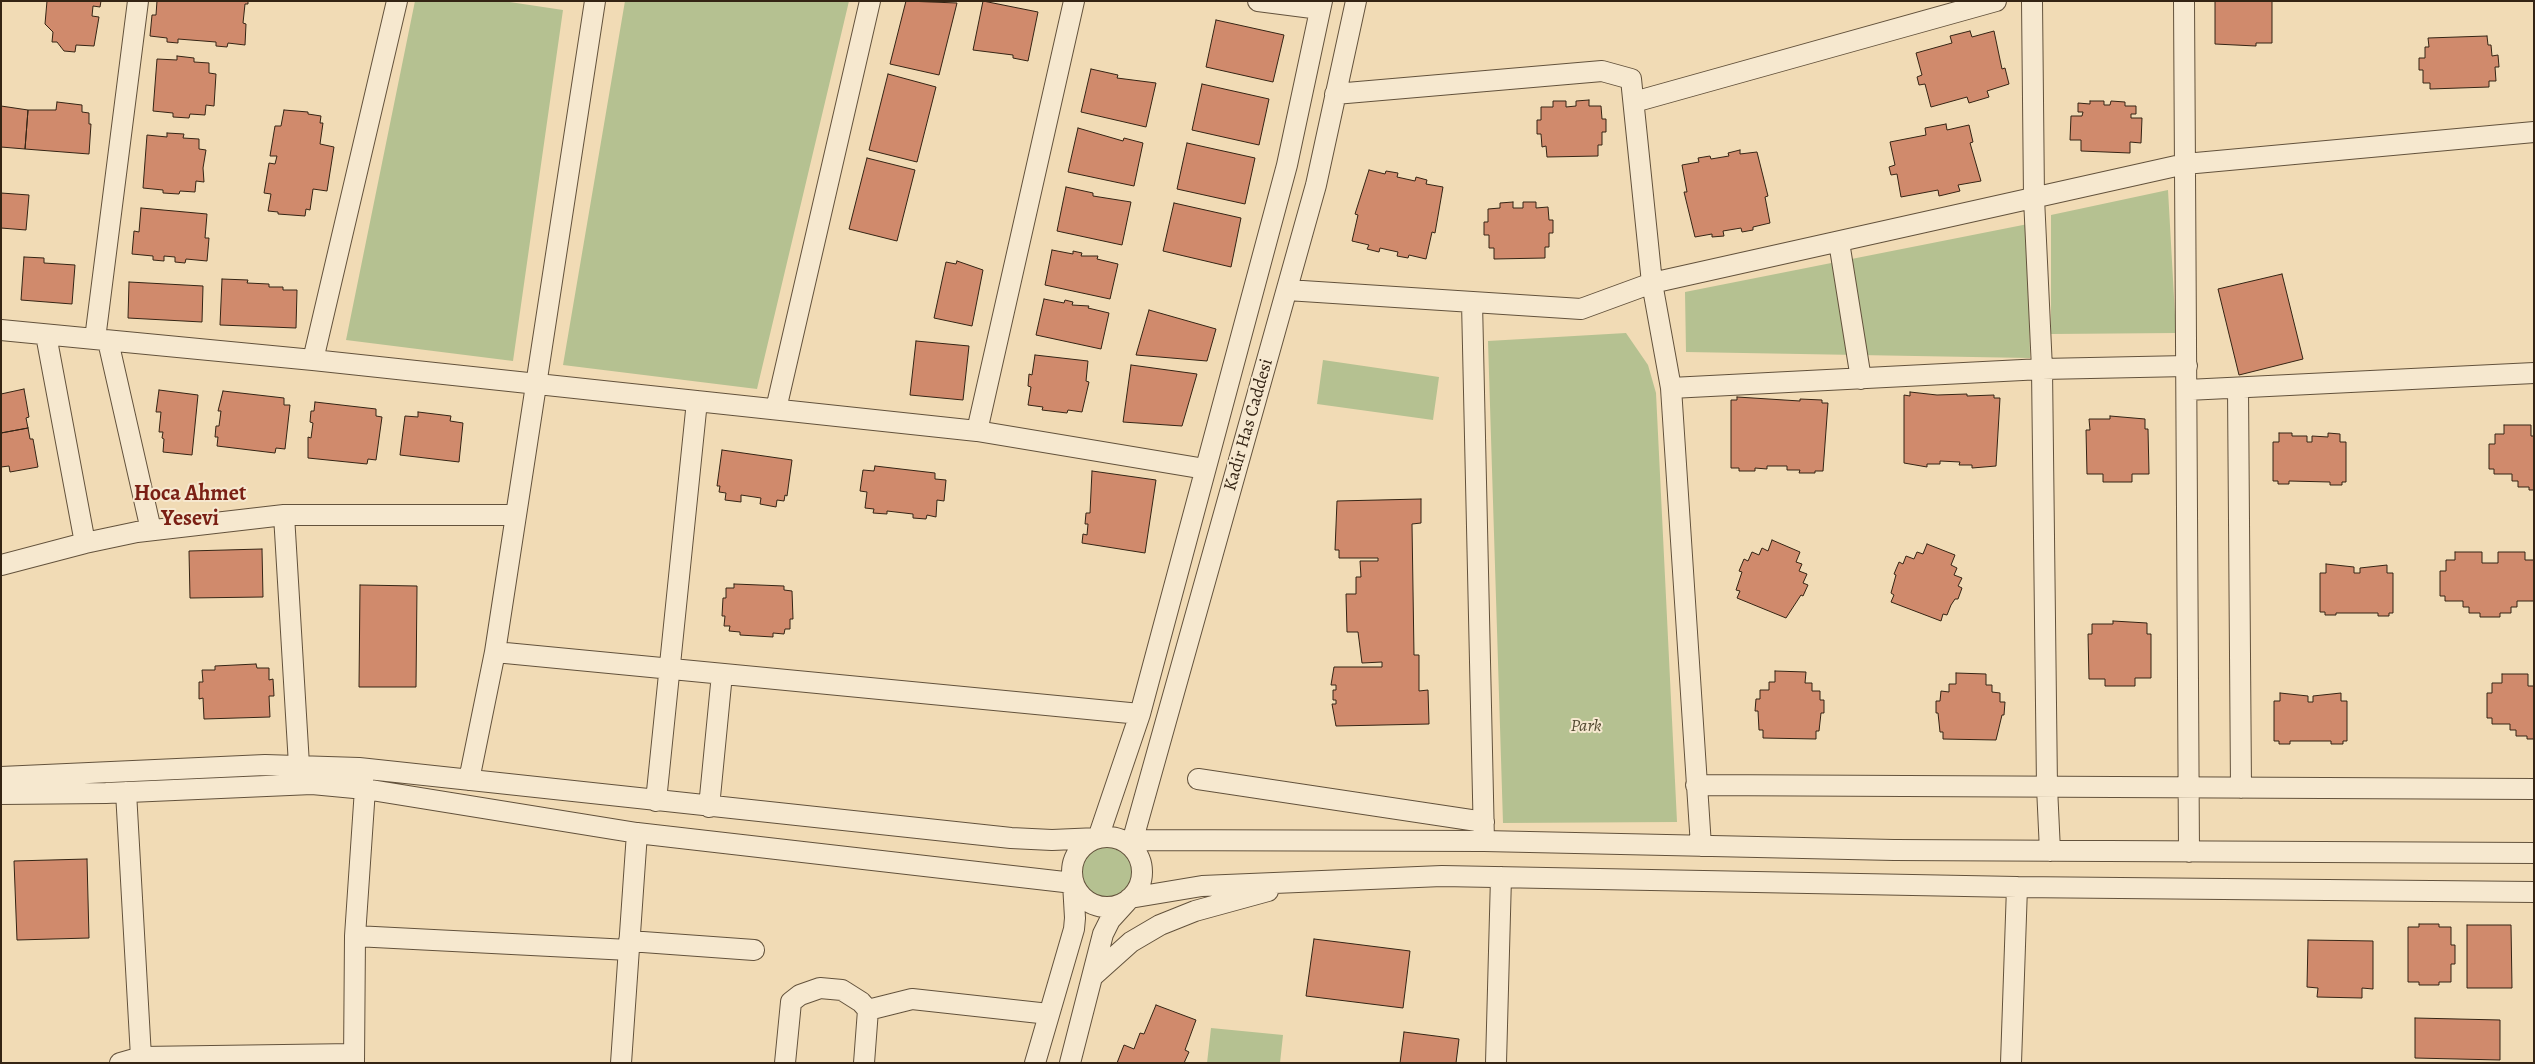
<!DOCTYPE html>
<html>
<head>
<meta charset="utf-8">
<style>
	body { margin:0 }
	#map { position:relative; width:2535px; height:1064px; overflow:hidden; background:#f1dbb5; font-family:Alegreya,serif }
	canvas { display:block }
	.frame { position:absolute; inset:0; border:2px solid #342414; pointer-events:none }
</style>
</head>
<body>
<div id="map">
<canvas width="2535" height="1064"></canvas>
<div class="frame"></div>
</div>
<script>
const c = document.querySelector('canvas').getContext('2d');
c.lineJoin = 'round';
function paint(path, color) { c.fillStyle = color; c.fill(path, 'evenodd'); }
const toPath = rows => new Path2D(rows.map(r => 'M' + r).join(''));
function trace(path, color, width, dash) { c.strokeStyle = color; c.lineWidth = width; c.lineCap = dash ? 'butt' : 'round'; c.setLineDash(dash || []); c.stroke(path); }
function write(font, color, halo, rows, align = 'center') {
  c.font = font + ' Alegreya,serif'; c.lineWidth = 4; c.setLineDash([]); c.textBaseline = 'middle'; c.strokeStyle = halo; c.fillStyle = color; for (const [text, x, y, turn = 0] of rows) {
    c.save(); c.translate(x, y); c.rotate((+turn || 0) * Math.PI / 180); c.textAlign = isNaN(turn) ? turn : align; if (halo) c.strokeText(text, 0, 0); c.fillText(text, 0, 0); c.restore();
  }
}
paint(toPath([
	[415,1,503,1,563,10,513,361,346,340],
	[625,1,849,1,757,389,563,365],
	[2168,190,2176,333,2051,334,2051,215],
	[2028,224,2030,358,1686,352,1685,292],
	[1626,333,1648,365,1656,393,1677,822,1503,823,1488,341],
	[1323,360,1439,377,1433,420,1317,404],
	'1081 871a26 26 0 1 1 52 0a26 26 0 1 1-52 0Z',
	[1211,1028,1283,1035,1280,1063,1207,1063]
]), '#b5c191');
const building = toPath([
	[47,1,101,1,100,7,93,6,92,16,99,17,94,46,76,45,75,52,64,51,57,42,52,42,53,32,45,24,47,1],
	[157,1,248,1,248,4,245,4,243,23,246,24,245,45,228,43,227,47,216,46,216,42,178,39,178,43,167,42,167,38,150,36,152,15,156,15,157,1],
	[906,1,957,3,939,75,890,64,906,1],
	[983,1,1038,12,1028,61,1013,58,1013,55,973,50,983,1],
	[2215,1,2272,1,2272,43,2256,43,2256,46,2215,44,2215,1],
	[1216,20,1284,35,1273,82,1206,67,1216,20],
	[1970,31,1972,37,1994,31,2002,69,2005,68,2009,84,1987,91,1989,97,1969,103,1967,97,1931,107,1925,84,1919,85,1917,77,1922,75,1916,53,1952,43,1950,36,1970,31],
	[2487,36,2488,45,2491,45,2492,56,2498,55,2499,67,2495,67,2496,81,2489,81,2489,87,2430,89,2430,83,2423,83,2423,70,2419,70,2419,58,2425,58,2425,47,2429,47,2428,38,2487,36],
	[177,56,194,58,194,62,209,63,209,73,216,74,214,106,206,105,205,115,190,114,189,118,173,117,173,113,153,111,157,59,177,60,177,56],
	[1091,69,1118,75,1117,78,1156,83,1146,127,1081,112,1091,69],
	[888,74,936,87,917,162,869,150,888,74],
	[1202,84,1269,99,1259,145,1192,130,1202,84],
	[1589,100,1589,106,1601,106,1602,119,1606,119,1606,132,1602,132,1602,145,1598,145,1598,156,1547,157,1546,146,1542,147,1541,134,1537,134,1537,120,1541,120,1541,107,1553,107,1553,101,1566,101,1566,107,1576,106,1576,101,1589,100],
	[2090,101,2104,101,2104,105,2110,105,2111,101,2125,102,2125,106,2136,106,2136,114,2131,114,2131,118,2142,118,2141,143,2130,142,2130,153,2081,151,2081,140,2070,140,2071,116,2082,116,2083,112,2078,112,2078,103,2090,104,2090,101],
	[57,102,82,105,82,112,89,113,89,124,91,124,89,154,25,149,28,110,56,110,57,102],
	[1,106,28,110,25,149,1,147,1,106],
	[284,110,308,112,308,114,321,116,320,123,323,123,320,144,334,147,327,191,313,189,310,210,306,209,305,216,278,214,278,212,268,211,271,194,264,193,269,163,275,164,277,156,270,156,275,126,281,126,284,110],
	[1946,124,1947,130,1969,125,1973,142,1970,143,1981,181,1958,185,1960,191,1939,196,1938,190,1901,197,1897,174,1891,175,1889,167,1895,165,1890,142,1926,135,1925,128,1946,124],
	[1078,128,1123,141,1124,138,1143,143,1134,186,1068,172,1078,128],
	[167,133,184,134,183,138,199,139,199,149,206,150,203,168,204,182,196,181,195,192,180,191,179,194,163,193,163,190,143,188,147,135,167,137,167,133],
	[1187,143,1255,158,1245,204,1177,189,1187,143],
	[1740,150,1740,154,1757,152,1768,196,1765,197,1770,223,1753,227,1753,230,1742,232,1741,228,1723,231,1724,236,1712,237,1712,234,1695,237,1684,192,1687,192,1682,165,1699,162,1698,158,1710,156,1711,159,1729,156,1728,153,1740,150],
	[867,158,915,170,897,241,849,229,867,158],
	[1369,170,1385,174,1386,171,1398,173,1397,177,1415,181,1416,177,1427,180,1426,184,1443,187,1435,233,1432,232,1426,259,1409,255,1408,258,1397,256,1398,252,1380,248,1379,252,1367,249,1369,245,1352,241,1358,215,1355,214,1369,170],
	[1066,187,1093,193,1093,196,1131,202,1122,245,1057,231,1066,187],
	[1,193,29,195,26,230,1,228,1,193],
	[1513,202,1513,208,1523,208,1523,202,1536,202,1536,208,1548,207,1549,220,1553,220,1553,233,1549,233,1549,247,1545,247,1545,258,1494,259,1494,248,1489,248,1489,235,1484,235,1484,222,1488,222,1488,209,1500,208,1500,203,1513,202],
	[1174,203,1241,218,1231,267,1163,251,1174,203],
	[141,208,207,214,205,238,209,238,207,261,186,259,185,263,175,262,175,257,164,256,164,261,153,260,153,256,132,254,134,231,139,232,141,208],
	[1052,250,1073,254,1073,251,1082,253,1081,256,1098,256,1097,259,1118,264,1110,299,1045,285,1052,250],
	[24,257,44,258,44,263,75,265,72,304,21,300,24,257],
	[957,261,983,270,972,326,934,318,946,262,956,264,957,261],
	[2282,274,2303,359,2239,375,2218,289,2282,274],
	[222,279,248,280,247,283,269,284,269,287,283,287,283,290,297,290,296,328,220,325,222,279],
	[129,282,203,286,202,322,128,318,129,282],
	[1044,299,1064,303,1065,300,1073,302,1072,305,1089,306,1088,308,1109,313,1101,349,1036,335,1044,299],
	[1149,310,1216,329,1207,361,1136,355,1149,310],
	[916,341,969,346,963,400,910,395,916,341],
	[1035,355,1088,361,1086,381,1089,382,1082,412,1068,410,1067,413,1042,410,1043,407,1028,405,1031,387,1028,386,1029,374,1032,375,1035,355],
	[1131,365,1197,374,1182,426,1123,422,1131,365],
	[24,389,29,417,26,418,28,428,1,433,1,394,24,389],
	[159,390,198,395,192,455,163,452,164,439,162,438,163,432,159,432,161,412,156,412,159,390],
	[223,391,284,398,284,405,290,405,285,449,276,448,275,453,217,446,218,437,215,437,216,426,219,426,221,411,218,411,223,391],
	[1910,392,1937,395,1967,394,1967,396,1994,395,1994,398,2000,398,1996,466,1972,468,1972,465,1959,465,1960,462,1940,461,1940,464,1927,464,1927,467,1904,463,1904,395,1910,396,1910,392],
	[1737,397,1800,401,1800,399,1822,400,1822,403,1828,403,1823,471,1815,471,1815,473,1799,473,1800,470,1787,470,1787,466,1767,466,1767,469,1755,468,1755,471,1739,471,1739,468,1731,468,1731,400,1737,400,1737,397],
	[315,402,376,409,376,416,382,417,376,460,368,459,367,464,308,458,308,437,311,438,313,423,310,422,311,411,314,411,315,402],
	[418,412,451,416,450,421,463,423,459,462,400,455,405,416,418,417,418,412],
	[2110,416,2145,419,2145,429,2148,429,2149,474,2132,474,2132,482,2103,482,2103,474,2087,474,2086,430,2090,430,2089,419,2110,419,2110,416],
	[2504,425,2531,425,2531,436,2534,436,2534,490,2529,490,2529,487,2518,487,2518,481,2512,481,2512,474,2494,474,2494,469,2489,469,2489,444,2495,444,2495,434,2504,434,2504,425],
	[28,428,30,439,33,439,38,467,10,472,9,466,1,467,1,433,28,428],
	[2279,433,2292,433,2292,436,2307,436,2307,442,2312,442,2312,436,2328,437,2328,433,2340,434,2340,442,2346,442,2346,482,2342,482,2342,485,2330,485,2330,482,2289,481,2289,484,2278,484,2278,481,2273,481,2273,442,2279,442,2279,433],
	[722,450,792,460,787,496,785,495,784,501,777,500,776,507,760,504,761,498,741,495,741,502,725,500,726,493,719,492,720,486,717,486,722,450],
	[875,466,935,473,935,479,946,480,944,501,937,500,936,517,927,515,926,519,913,518,913,514,887,511,887,514,873,513,874,509,865,508,867,492,860,491,863,470,874,471,875,466],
	[1092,471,1156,480,1145,553,1082,543,1083,534,1087,535,1088,524,1085,524,1086,513,1090,513,1092,471],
	[1421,499,1421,523,1412,524,1414,655,1419,655,1419,691,1428,690,1429,724,1336,726,1332,704,1336,704,1336,700,1333,700,1333,690,1336,690,1336,685,1331,685,1334,667,1382,667,1382,662,1362,663,1358,632,1347,632,1346,594,1356,594,1356,577,1361,577,1360,561,1378,561,1378,558,1339,558,1339,550,1335,550,1337,501,1421,499],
	[1772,540,1800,552,1796,562,1802,564,1799,571,1807,574,1803,583,1808,585,1803,596,1801,595,1786,618,1737,598,1740,591,1736,590,1742,572,1739,571,1744,559,1748,561,1752,552,1759,555,1762,548,1768,551,1772,540],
	[1927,544,1955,555,1951,565,1957,568,1954,575,1962,578,1958,586,1962,588,1958,599,1955,599,1951,605,1947,615,1943,614,1941,621,1891,602,1894,595,1891,593,1896,575,1894,574,1899,562,1903,564,1906,556,1914,559,1917,552,1923,554,1927,544],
	[262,549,263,597,190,598,189,551,262,549],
	[2455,552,2482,552,2482,563,2498,563,2498,552,2525,552,2525,560,2534,560,2534,601,2517,601,2517,607,2511,607,2511,613,2500,613,2500,617,2480,617,2480,613,2469,613,2469,607,2463,607,2463,601,2445,601,2445,596,2440,596,2440,571,2446,571,2446,560,2455,560,2455,552],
	[2326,564,2354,567,2354,573,2360,573,2360,568,2387,565,2387,573,2393,573,2393,613,2389,613,2389,616,2378,616,2378,613,2336,613,2336,615,2325,615,2325,612,2320,612,2320,573,2326,573,2326,564],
	[734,584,784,586,784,590,792,591,793,619,790,619,790,629,785,629,784,634,773,633,773,637,740,635,740,632,729,631,730,626,724,626,725,616,722,616,723,598,726,598,726,588,734,588,734,584],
	[360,585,417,586,416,687,359,687,360,585],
	[2113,621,2147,623,2147,634,2151,634,2151,678,2135,678,2135,686,2105,686,2105,679,2089,679,2088,634,2092,634,2092,624,2113,624,2113,621],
	[256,664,257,668,269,668,269,680,273,679,274,696,269,696,270,717,204,719,203,698,199,699,199,682,203,682,202,670,215,670,215,666,256,664],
	[1775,671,1806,672,1805,683,1812,683,1812,691,1820,691,1820,700,1824,700,1824,713,1821,713,1819,731,1816,731,1816,739,1763,738,1763,730,1759,730,1758,711,1755,711,1756,699,1760,699,1760,690,1769,690,1769,682,1775,682,1775,671],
	[1956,673,1986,674,1986,685,1992,685,1992,692,2000,693,2000,702,2005,702,2004,715,2002,715,1996,740,1943,739,1943,732,1940,732,1938,713,1936,713,1936,701,1940,701,1941,691,1949,692,1949,684,1956,684,1956,673],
	[2502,674,2528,674,2528,686,2534,686,2534,739,2527,739,2527,736,2516,736,2516,730,2510,730,2510,724,2492,724,2492,718,2487,718,2487,693,2492,693,2492,683,2502,683,2502,674],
	[2280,693,2308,696,2308,702,2313,702,2313,696,2341,693,2341,701,2347,701,2347,741,2343,741,2343,744,2331,744,2331,741,2290,741,2290,744,2279,744,2279,741,2274,741,2274,701,2280,701,2280,693],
	[87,859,89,938,17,940,14,861,87,859],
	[2419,924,2439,924,2439,927,2451,927,2451,945,2455,945,2455,964,2451,964,2451,982,2439,982,2439,985,2419,985,2419,982,2408,982,2408,927,2419,927,2419,924],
	[2467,925,2511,925,2512,988,2467,988,2467,925],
	[1314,939,1410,951,1403,1008,1306,996,1314,939],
	[2308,940,2373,941,2373,989,2362,988,2362,998,2317,997,2318,988,2307,987,2308,940],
	[1156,1005,1196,1020,1185,1050,1189,1052,1184,1063,1117,1063,1124,1045,1134,1049,1140,1033,1144,1034,1156,1005],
	[2415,1018,2500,1020,2500,1060,2415,1058,2415,1018],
	[1404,1032,1459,1039,1456,1063,1400,1063,1404,1032]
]);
paint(building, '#d08a6c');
trace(building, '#342414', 1);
const minor = toPath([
	[1258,1,1320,9],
	[2032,1,2034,198,2042,369,2047,787,2050,851],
	[2184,1,2189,852],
	[1335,94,1602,71,1631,79,1652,283,1671,388,1701,846],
	[1634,102,1996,1],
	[1839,242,1861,379],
	[1287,290,1581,309,1652,283,2185,164,2534,132],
	[1472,302,1484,841],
	[1,330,313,360,977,431,1205,469],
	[46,335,85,543],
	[95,339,138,1],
	[108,341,151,530],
	[313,360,397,1],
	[1671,388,2042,369,2187,366],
	[2238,388,2241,788],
	[2187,390,2534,373],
	[776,409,870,1],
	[977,431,1074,1],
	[284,515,299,765],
	[1,565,85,543,137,532,284,515,515,515],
	[495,652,1140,714],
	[1,777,265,765,359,768,1011,838,1052,840,1098,838,1140,714,1287,165,1322,1],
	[1198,779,1484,822],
	[469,780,495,652,595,1],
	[1696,785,2534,789],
	[126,792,141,1057],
	[1,794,106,793,312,784,365,789,637,833,1073,883,1075,918,1074,929,1035,1063],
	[656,801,697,401],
	[709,807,722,674],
	'1072 872a35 35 0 1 1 70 0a35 35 0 1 1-70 0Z',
	[1121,840,1484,841,1894,850,2534,853],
	[1131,846,1316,185,1356,1],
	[355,936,629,950],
	[629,941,754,950],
	[1093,976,1131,942,1160,925,1195,911,1268,891],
	[868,1010,912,999,1049,1014],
	[120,1063,141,1057,354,1054],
	[354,1063,355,936,365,789,362,778],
	[621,1063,637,833],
	[785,1063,791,1002,800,995,820,988,842,990,861,1002,868,1010,864,1063],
	[1070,1063,1103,934,1110,920,1130,898,1202,886,1442,876,2017,887,2534,892],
	[1496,1063,1501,877],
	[2011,1063,2017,887]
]);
trace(minor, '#63523c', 22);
trace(minor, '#f6e8cf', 20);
write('18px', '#342414', '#f6e8cf', [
	["Kadir Has Caddesi",1249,425,-74]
]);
write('italic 18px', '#544b33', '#f6e8cf', [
	["Park",1586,727]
]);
write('bold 22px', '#7a1f14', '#f6e8cf', [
	["Hoca Ahmet",190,495],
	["Yesevi",190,520]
]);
</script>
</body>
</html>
